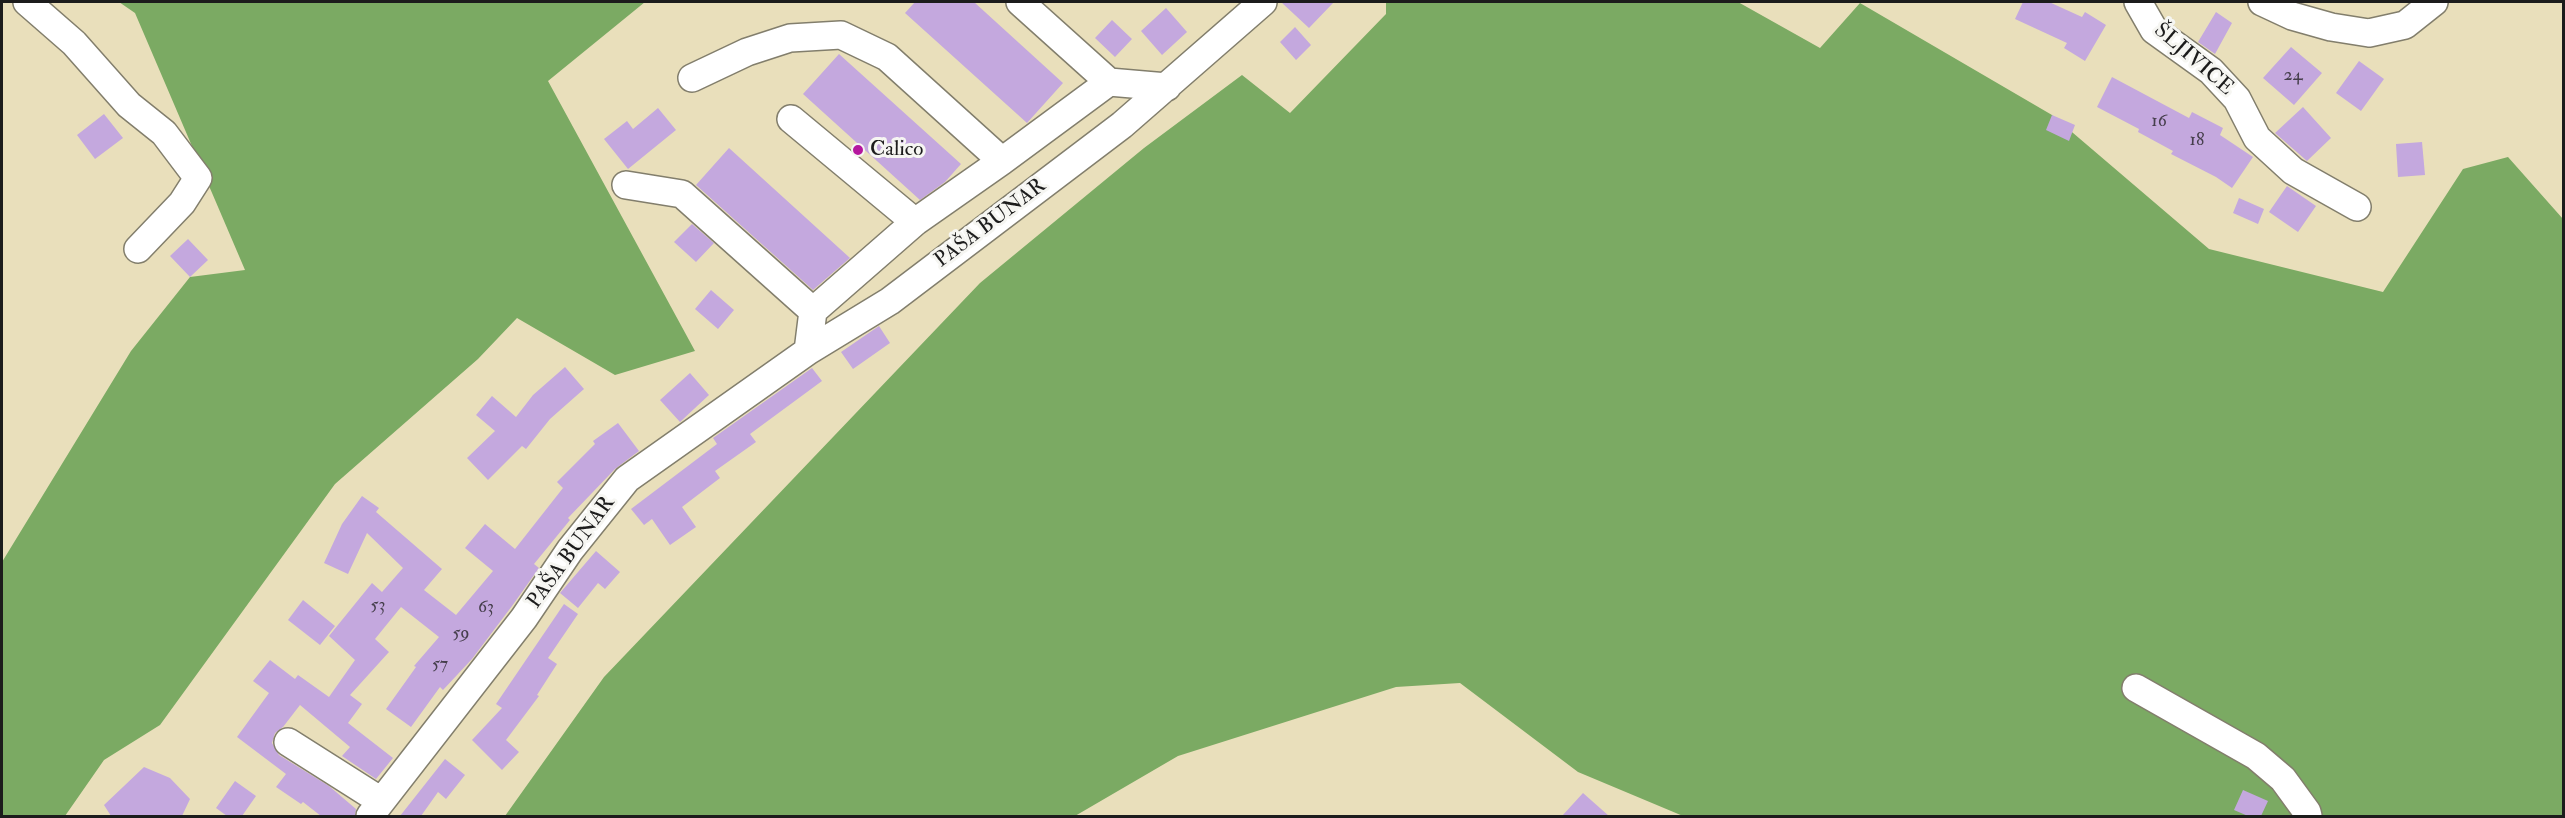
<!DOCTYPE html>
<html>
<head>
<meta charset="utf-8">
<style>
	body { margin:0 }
	#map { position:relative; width:2565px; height:818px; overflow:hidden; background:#e9dfbb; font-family:"IM FELL Double Pica",serif }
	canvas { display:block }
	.frame { position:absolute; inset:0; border:3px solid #1c1c1c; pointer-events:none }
</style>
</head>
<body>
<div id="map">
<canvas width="2565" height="818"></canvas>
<div class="frame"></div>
</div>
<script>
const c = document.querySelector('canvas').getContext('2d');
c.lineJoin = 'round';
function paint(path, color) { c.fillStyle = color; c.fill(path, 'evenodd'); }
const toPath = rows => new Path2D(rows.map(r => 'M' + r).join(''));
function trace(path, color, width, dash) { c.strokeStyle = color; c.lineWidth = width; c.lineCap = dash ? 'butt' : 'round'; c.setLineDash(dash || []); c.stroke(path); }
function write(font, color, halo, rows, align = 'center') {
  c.font = font + ' "IM FELL Double Pica",serif'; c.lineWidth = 6; c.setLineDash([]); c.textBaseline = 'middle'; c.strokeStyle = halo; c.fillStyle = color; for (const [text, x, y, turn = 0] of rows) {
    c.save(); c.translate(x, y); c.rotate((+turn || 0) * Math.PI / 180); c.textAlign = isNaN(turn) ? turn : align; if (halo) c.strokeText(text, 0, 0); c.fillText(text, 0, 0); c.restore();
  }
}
paint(toPath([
	[119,2,645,2,548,81,695,351,615,375,517,318,478,359,335,484,160,725,104,760,65,816,2,816,2,562,131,351,190,277,245,270,135,13],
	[1386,2,1738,2,1820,48,1860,3,2052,115,2209,249,2383,292,2463,169,2508,157,2563,219,2563,816,1683,816,1578,772,1460,683,1396,687,1178,756,1075,816,505,816,604,677,980,283,1144,148,1242,75,1290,113,1386,14]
]), '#7baa63');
paint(toPath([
	[915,2,974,2,1063,83,1027,123,905,13],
	[1281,2,1334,2,1309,28],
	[2023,2,2049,2,2082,17,2085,12,2106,25,2085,61,2064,48,2067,43,2015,19],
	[1166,8,1187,32,1162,55,1141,31],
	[2216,12,2232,23,2215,54,2198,42],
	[1112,20,1132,39,1115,57,1095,38],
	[1295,27,1311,45,1296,60,1280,42],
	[2291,47,2322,73,2294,105,2263,78],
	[839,54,961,164,945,182,920,200,803,94],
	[2359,61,2384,79,2361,111,2336,93],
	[2112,77,2189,118,2192,112,2223,128,2220,135,2253,157,2232,188,2216,177,2171,154,2173,151,2138,132,2139,129,2097,107],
	[2303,107,2331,138,2307,161,2275,133],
	[658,108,676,130,628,169,604,139,627,121,633,129],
	[104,114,123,138,95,159,77,135],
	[2052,115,2075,125,2069,141,2046,130],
	[2422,142,2425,175,2398,177,2396,144],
	[729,148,850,258,813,290,696,185],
	[2287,186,2316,206,2298,232,2269,212],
	[2239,198,2264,209,2258,224,2233,213],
	[692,224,714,243,696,262,674,242],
	[188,239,208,260,190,277,170,256],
	[711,290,734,310,718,329,695,309],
	[879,326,890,343,853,369,841,352],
	[565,367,584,389,550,419,526,449,522,446,488,480,467,458,495,431,476,415,492,396,516,417,533,395],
	[812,368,822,381,750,434,756,442,715,471,720,478,682,507,696,527,670,545,652,519,644,525,631,509,717,444,713,438],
	[690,373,709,395,680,422,660,400],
	[618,423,639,451,615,469,568,518,570,520,534,564,539,568,512,606,472,659,443,690,440,687,411,727,386,709,416,667,414,666,439,637,401,607,375,639,389,652,350,695,362,704,348,723,393,758,376,779,342,756,350,747,300,705,283,727,275,733,272,743,279,755,329,786,356,809,355,816,321,816,303,802,301,804,276,787,286,774,237,737,269,693,253,681,270,660,295,679,298,675,329,697,355,660,329,636,372,583,382,592,403,568,367,533,348,574,324,563,342,524,362,496,379,508,376,512,442,569,424,590,456,615,493,571,465,548,485,524,515,549,563,488,557,482,595,444,593,441],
	[596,551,620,572,605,589,598,583,578,608,560,593],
	[303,600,335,626,320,645,288,620],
	[564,604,578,614,548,658,557,664,537,695,539,696,506,740,519,752,502,770,472,740,502,708,496,704],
	[445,759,465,775,446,799,438,792,421,816,400,816],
	[144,767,170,778,190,799,182,816,111,816,104,805],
	[235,781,256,796,242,816,227,816,216,808],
	[2243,790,2268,801,2261,816,2248,816,2234,810],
	[1583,793,1609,816,1562,816]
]), '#c4a8de');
const minor = toPath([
	[27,2,74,43,129,105,164,133,198,178,182,203,138,249],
	[1020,2,1109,82],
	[2138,2,2154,30,2211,71,2237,99,2257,138,2293,171,2357,207],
	[2262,2,2292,16,2331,27,2369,33,2405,25,2434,2],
	[692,78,747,52,790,38,841,35,887,57,1002,161],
	[791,119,915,222],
	[626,185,682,194,813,311],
	[808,351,813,311,915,222,1002,161,1109,82,1167,87],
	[2136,688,2256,756,2283,779,2307,812,2308,816],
	[288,742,381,801],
	[370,816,524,618,570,550,627,479,808,351,890,301,1122,125,1263,2]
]);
trace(minor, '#827e6c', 30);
trace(minor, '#fff', 27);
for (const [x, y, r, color] of [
	[858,150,6,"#b5179e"]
]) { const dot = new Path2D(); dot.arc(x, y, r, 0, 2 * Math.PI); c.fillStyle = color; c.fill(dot); trace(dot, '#f6f6f2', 2); }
write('18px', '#463f4c', null, [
	["24",2293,76],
	["16",2159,122],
	["18",2197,141],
	["53",378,606],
	["63",486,608],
	["59",461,634],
	["57",440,665]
]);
write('21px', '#1c1c1c', '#f6f6f2', [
	["ŠLJIVICE",2193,60,41],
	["PAŠA BUNAR",991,224,-37],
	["PAŠA BUNAR",572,553,-54]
]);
write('21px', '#1c1c1c', '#f6f6f2', [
	["Calico",870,150]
], 'left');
</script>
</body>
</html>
